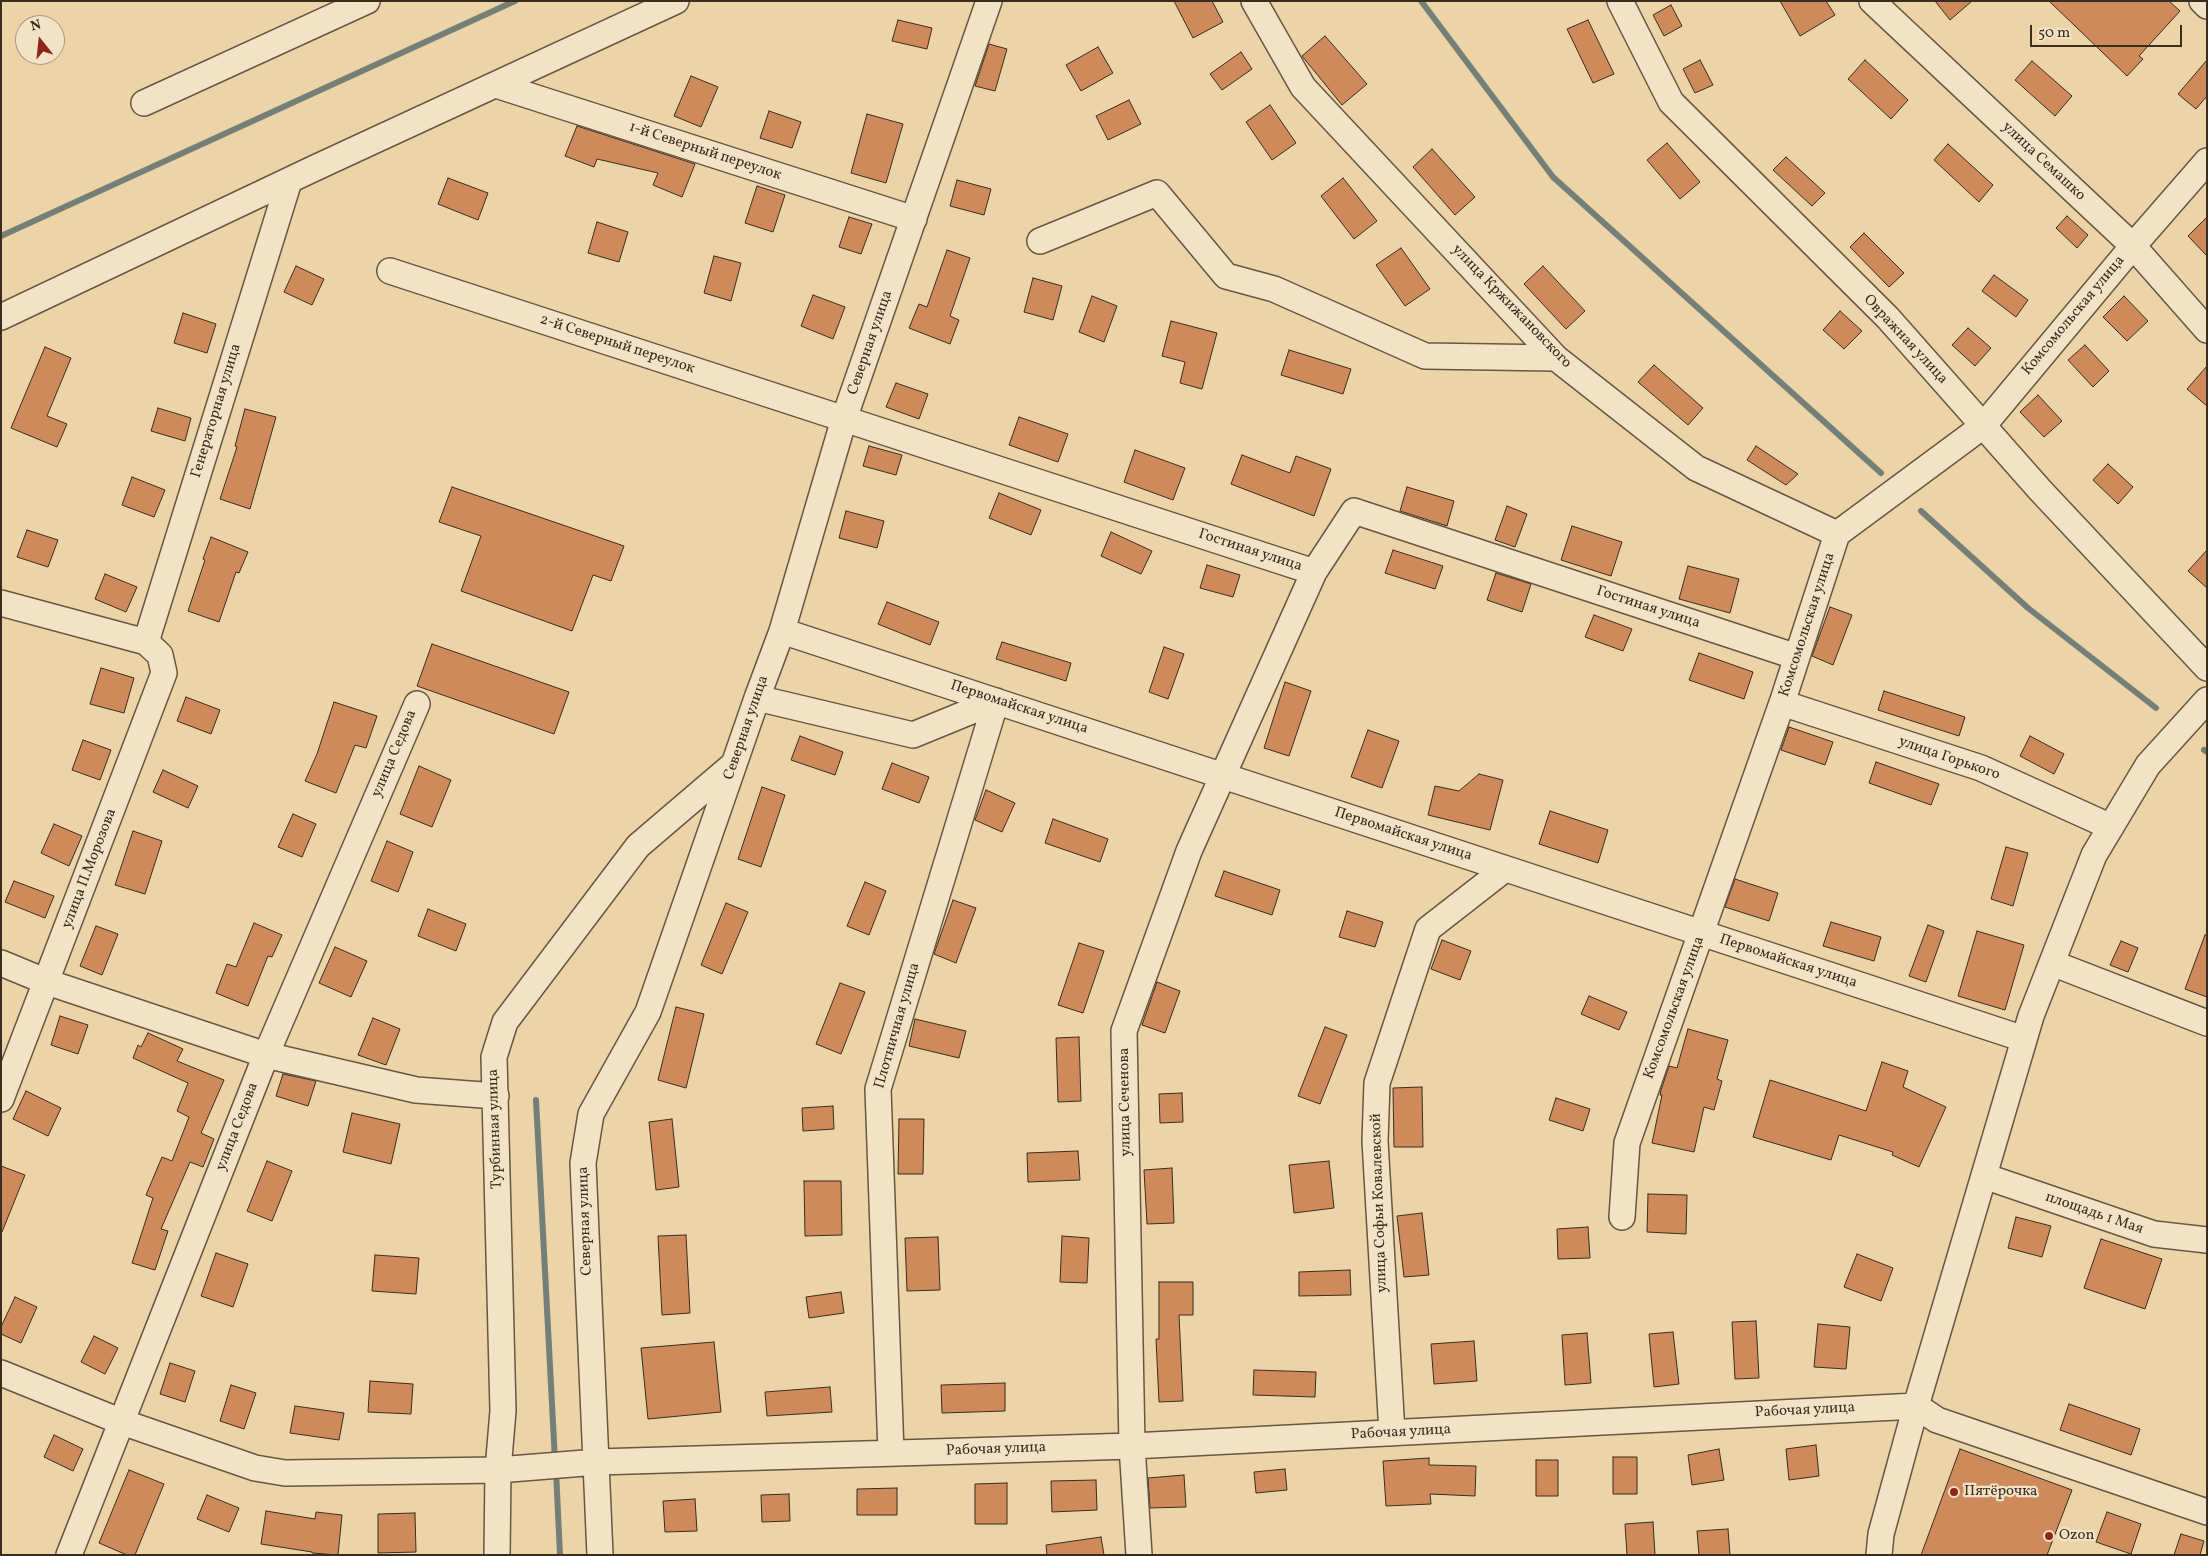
<!DOCTYPE html>
<html>
<head>
<meta charset="utf-8">
<style>
	body { margin:0 }
	#map { position:relative; width:2208px; height:1556px; overflow:hidden; background:#ecd4a8; font-family:Vollkorn,serif }
	canvas { display:block }
	.frame { position:absolute; inset:0; border:2px solid #392d1f; pointer-events:none }
	.north { position:absolute; left:15px; top:15px; width:50px; height:50px; box-sizing:border-box; background:#f3e3c6; border:1px solid #a99a83; border-radius:50%; rotate:344deg; font-size:14px; font-weight:700; line-height:20px; text-align:center; color:#392d1f }
	.north::after { content:''; display:block; margin:auto; width:18px; height:22px; background:#8f2418; clip-path:polygon(50% 0,100% 100%,50% 72%,0 100%) }
	.scale { position:absolute; left:2030px; top:25px; width:152px; height:22px; box-sizing:border-box; border:2px solid #392d1f; border-top:0; padding-left:6px; font-size:15px; line-height:18px; white-space:nowrap; color:#392d1f; -webkit-text-stroke:4px #f3e3c6; paint-order:stroke }
</style>
</head>
<body>
<div id="map">
<canvas width="2208" height="1556"></canvas>
<div class="frame"></div>
<div class="north">N</div>
<div class="scale">50 m</div>
</div>
<script>
const c = document.querySelector('canvas').getContext('2d');
c.lineJoin = 'round';
const toPath = rows => new Path2D(rows.map(r => 'M' + r).join(''));
function trace(path, color, width, dash) { c.strokeStyle = color; c.lineWidth = width; c.lineCap = dash ? 'butt' : 'round'; c.setLineDash(dash || []); c.stroke(path); }
function paint(path, color) { c.fillStyle = color; c.fill(path, 'evenodd'); }
function write(font, color, halo, rows, align = 'center') {
  c.font = font + ' Vollkorn,serif'; c.lineWidth = 4.5; c.setLineDash([]); c.textBaseline = 'middle'; c.strokeStyle = halo; c.fillStyle = color; for (const [text, x, y, turn = 0] of rows) {
    c.save(); c.translate(x, y); c.rotate((+turn || 0) * Math.PI / 180); c.textAlign = isNaN(turn) ? turn : align; if (halo) c.strokeText(text, 0, 0); c.fillText(text, 0, 0); c.restore();
  }
}
trace(toPath([
	[1421,1,1553,177,1881,473],
	[1,236,515,1],
	[1921,511,2028,608,2156,708],
	[2204,750,2207,752],
	[536,1100,555,1461],
	[556,1471,560,1555]
]), '#747f77', 6);
const building = toPath([
	[1174,1,1212,1,1223,22,1193,38,1174,1],
	[1780,1,1826,1,1835,15,1800,36,1780,1],
	[1935,1,1972,1,1950,20,1935,1],
	[2049,1,2169,1,2180,11,2139,56,2143,59,2127,76,2049,1],
	[1671,5,1682,26,1664,36,1653,15,1671,5],
	[898,20,932,28,927,49,892,41,898,20],
	[1588,20,1614,74,1593,83,1567,29,1588,20],
	[1325,36,1367,84,1342,105,1302,56,1325,36],
	[989,44,1007,49,995,91,975,86,989,44],
	[1098,47,1113,73,1081,91,1066,65,1098,47],
	[1241,52,1252,69,1222,90,1210,74,1241,52],
	[1700,60,1713,85,1695,93,1683,69,1700,60],
	[1865,60,1908,100,1891,119,1848,79,1865,60],
	[2207,60,2207,96,2196,109,2178,94,2207,60],
	[2032,61,2072,96,2055,116,2015,80,2032,61],
	[691,76,718,87,701,127,674,116,691,76],
	[1129,100,1141,124,1108,140,1096,116,1129,100],
	[1270,105,1296,143,1272,160,1246,122,1270,105],
	[769,111,801,122,792,148,760,138,769,111],
	[867,114,903,124,886,183,851,173,867,114],
	[577,126,695,164,682,197,653,185,658,173,597,159,594,167,565,156,577,126],
	[1667,143,1700,182,1680,199,1647,160,1667,143],
	[1948,144,1993,185,1979,202,1934,160,1948,144],
	[1432,149,1475,197,1455,215,1413,167,1432,149],
	[1786,157,1825,193,1812,206,1773,170,1786,157],
	[448,178,488,193,478,220,438,204,448,178],
	[1343,178,1377,221,1354,239,1321,196,1343,178],
	[957,180,991,189,984,215,950,206,957,180],
	[757,186,785,195,773,232,745,223,757,186],
	[2067,216,2088,235,2077,248,2056,228,2067,216],
	[849,217,872,224,861,254,839,247,849,217],
	[2207,217,2207,256,2188,236,2207,217],
	[597,222,628,232,619,262,588,253,597,222],
	[1864,233,1904,273,1889,287,1850,247,1864,233],
	[1401,248,1430,289,1405,306,1376,265,1401,248],
	[947,250,970,258,950,316,959,320,950,344,909,328,919,304,927,307,947,250],
	[714,256,741,263,731,301,704,293,714,256],
	[296,266,324,279,312,305,284,292,296,266],
	[1543,266,1585,311,1566,329,1524,284,1543,266],
	[1994,275,2028,300,2016,317,1982,291,1994,275],
	[1033,278,1062,286,1053,320,1024,312,1033,278],
	[813,295,845,307,833,339,801,326,813,295],
	[1092,296,1117,306,1104,342,1079,332,1092,296],
	[2124,296,2148,321,2127,341,2103,317,2124,296],
	[1840,311,1862,331,1844,349,1823,330,1840,311],
	[183,313,216,324,207,353,174,343,183,313],
	[1171,321,1217,333,1202,389,1180,383,1185,362,1162,356,1171,321],
	[1968,328,1991,348,1975,366,1952,345,1968,328],
	[2085,345,2109,371,2093,387,2068,360,2085,345],
	[45,347,71,358,47,416,67,424,57,447,11,428,45,347],
	[1289,350,1351,369,1343,394,1281,375,1289,350],
	[1654,365,1703,408,1688,425,1638,382,1654,365],
	[2207,366,2207,406,2187,389,2207,366],
	[896,383,928,394,919,419,886,407,896,383],
	[2038,395,2062,421,2044,437,2020,412,2038,395],
	[158,408,191,418,185,441,151,431,158,408],
	[245,409,276,417,250,509,220,499,237,447,235,446,245,409],
	[1019,417,1068,434,1058,462,1009,445,1019,417],
	[869,446,902,455,896,475,863,466,869,446],
	[1756,446,1798,474,1786,485,1747,460,1756,446],
	[1135,450,1185,468,1173,500,1124,482,1135,450],
	[1242,455,1290,473,1296,456,1331,469,1314,516,1231,484,1242,455],
	[2108,464,2133,487,2118,504,2093,480,2108,464],
	[132,477,165,490,154,517,122,505,132,477],
	[452,487,624,546,611,581,593,575,572,631,461,591,481,536,439,522,452,487],
	[1407,487,1454,501,1447,526,1400,511,1407,487],
	[999,493,1041,510,1031,535,989,518,999,493],
	[1507,506,1527,514,1515,547,1495,540,1507,506],
	[846,511,884,521,877,548,839,538,846,511],
	[1572,526,1622,542,1611,576,1561,560,1572,526],
	[27,530,58,540,48,567,17,557,27,530],
	[1111,532,1152,551,1141,574,1101,556,1111,532],
	[211,537,248,552,239,573,236,572,219,622,188,611,205,560,203,559,211,537],
	[1393,550,1443,566,1435,589,1385,573,1393,550],
	[2207,550,2207,588,2188,571,2207,550],
	[1207,565,1240,575,1233,597,1200,588,1207,565],
	[1688,566,1739,579,1730,613,1679,599,1688,566],
	[1496,573,1531,584,1522,612,1487,600,1496,573],
	[105,574,137,587,126,612,95,599,105,574],
	[887,602,939,622,930,645,878,624,887,602],
	[1830,607,1852,615,1833,665,1812,656,1830,607],
	[1594,615,1632,629,1623,651,1585,637,1594,615],
	[1002,642,1071,663,1066,681,996,659,1002,642],
	[432,644,569,692,554,734,417,686,432,644],
	[1164,647,1184,654,1168,699,1149,692,1164,647],
	[1699,653,1753,672,1744,699,1689,680,1699,653],
	[101,668,134,678,124,713,90,704,101,668],
	[1285,682,1311,691,1289,756,1264,748,1285,682],
	[1884,691,1965,717,1959,736,1878,710,1884,691],
	[186,697,220,710,211,734,177,721,186,697],
	[334,702,377,716,366,748,355,745,336,793,305,781,317,754,334,702],
	[1789,727,1833,742,1825,765,1781,750,1789,727],
	[1368,730,1399,741,1382,788,1351,777,1368,730],
	[800,736,843,752,835,775,791,760,800,736],
	[2030,736,2064,754,2054,774,2020,756,2030,736],
	[83,740,111,750,100,780,72,770,83,740],
	[1876,762,1939,784,1931,805,1869,783,1876,762],
	[892,763,929,777,919,803,882,789,892,763],
	[419,766,451,780,432,827,400,814,419,766],
	[163,770,198,786,188,808,153,792,163,770],
	[1479,774,1503,780,1490,830,1428,815,1435,786,1459,791,1479,774],
	[762,787,785,795,761,867,738,859,762,787],
	[986,790,1015,803,1002,832,975,820,986,790],
	[1550,811,1608,830,1598,863,1539,844,1550,811],
	[293,814,316,824,302,857,278,847,293,814],
	[1053,819,1108,839,1100,862,1045,843,1053,819],
	[54,824,82,836,69,866,41,853,54,824],
	[133,831,162,841,145,894,115,885,133,831],
	[387,841,413,852,398,892,371,881,387,841],
	[2006,847,2028,853,2013,906,1991,899,2006,847],
	[1224,871,1280,890,1272,915,1215,896,1224,871],
	[1735,879,1778,893,1769,921,1725,907,1735,879],
	[14,881,54,896,45,918,5,902,14,881],
	[865,882,886,891,869,935,847,926,865,882],
	[953,900,976,908,956,963,934,954,953,900],
	[726,903,748,912,722,974,701,965,726,903],
	[428,909,466,924,456,951,418,936,428,909],
	[1347,911,1383,922,1375,947,1339,937,1347,911],
	[1831,922,1881,937,1874,961,1823,946,1831,922],
	[254,923,282,935,272,957,268,956,248,1006,216,993,227,964,236,967,254,923],
	[1928,925,1944,931,1926,982,1909,976,1928,925],
	[96,926,118,934,102,975,80,966,96,926],
	[1977,931,2024,945,2005,1010,1958,996,1977,931],
	[2205,935,2207,936,2207,997,2185,989,2205,935],
	[1442,940,1471,951,1460,980,1431,969,1442,940],
	[2121,941,2138,948,2128,972,2110,965,2121,941],
	[1079,943,1104,951,1083,1013,1058,1005,1079,943],
	[335,947,367,961,351,997,319,983,335,947],
	[1157,982,1180,991,1165,1033,1142,1025,1157,982],
	[840,983,865,992,841,1054,816,1044,840,983],
	[1589,996,1627,1012,1619,1030,1581,1014,1589,996],
	[676,1007,704,1014,686,1088,658,1080,676,1007],
	[60,1016,88,1025,78,1054,51,1045,60,1016],
	[373,1018,400,1029,386,1065,358,1055,373,1018],
	[915,1019,966,1031,959,1058,909,1046,915,1019],
	[1325,1027,1347,1035,1320,1104,1298,1096,1325,1027],
	[1688,1029,1728,1040,1717,1079,1722,1081,1714,1110,1704,1107,1694,1152,1652,1143,1662,1095,1660,1095,1661,1090,1669,1066,1677,1068,1688,1029],
	[148,1033,183,1049,177,1061,224,1080,201,1133,214,1139,203,1167,190,1162,161,1229,168,1231,155,1270,132,1263,153,1198,146,1195,162,1157,172,1161,189,1117,177,1111,188,1083,133,1058,138,1045,141,1047,148,1033],
	[1079,1037,1081,1101,1058,1102,1056,1038,1079,1037],
	[1882,1062,1908,1071,1903,1087,1946,1107,1919,1167,1892,1155,1893,1152,1839,1135,1831,1160,1753,1137,1770,1080,1866,1111,1882,1062],
	[283,1074,316,1081,308,1106,276,1096,283,1074],
	[1422,1087,1423,1147,1394,1147,1393,1088,1422,1087],
	[26,1091,61,1108,48,1136,13,1119,26,1091],
	[1182,1093,1183,1122,1160,1123,1159,1094,1182,1093],
	[1556,1098,1590,1109,1583,1131,1549,1120,1556,1098],
	[833,1106,834,1129,803,1131,802,1108,833,1106],
	[352,1113,400,1124,391,1164,343,1152,352,1113],
	[672,1119,679,1187,656,1190,649,1122,672,1119],
	[899,1119,924,1119,923,1174,898,1174,899,1119],
	[1078,1151,1080,1180,1028,1182,1027,1153,1078,1151],
	[267,1161,292,1171,272,1221,247,1211,267,1161],
	[1329,1161,1334,1208,1294,1213,1289,1165,1329,1161],
	[1,1166,25,1175,2,1232,1,1232,1,1166],
	[1172,1168,1174,1223,1147,1224,1144,1170,1172,1168],
	[804,1181,841,1181,842,1235,805,1236,804,1181],
	[1648,1194,1687,1195,1686,1234,1647,1232,1648,1194],
	[1422,1213,1429,1275,1404,1277,1397,1216,1422,1213],
	[2016,1217,2051,1226,2042,1257,2008,1248,2016,1217],
	[1588,1227,1590,1258,1558,1259,1557,1229,1588,1227],
	[686,1235,690,1313,662,1315,658,1236,686,1235],
	[1062,1236,1089,1238,1087,1283,1060,1282,1062,1236],
	[938,1237,940,1290,907,1291,905,1238,938,1237],
	[2101,1239,2162,1259,2145,1309,2084,1288,2101,1239],
	[216,1253,248,1264,233,1307,201,1296,216,1253],
	[1857,1254,1893,1268,1881,1301,1844,1287,1857,1254],
	[375,1255,419,1258,416,1294,372,1291,375,1255],
	[1350,1270,1351,1295,1299,1296,1299,1272,1350,1270],
	[1159,1282,1193,1282,1193,1315,1179,1315,1183,1401,1159,1402,1156,1339,1159,1339,1159,1282],
	[841,1292,844,1313,809,1318,806,1297,841,1292],
	[15,1297,37,1307,21,1343,1,1334,1,1327,15,1297],
	[1756,1321,1759,1378,1735,1379,1732,1322,1756,1321],
	[1818,1324,1850,1327,1846,1369,1814,1367,1818,1324],
	[1673,1332,1679,1384,1654,1387,1649,1334,1673,1332],
	[1587,1333,1591,1383,1565,1385,1562,1335,1587,1333],
	[94,1336,118,1348,105,1374,81,1362,94,1336],
	[1474,1341,1477,1381,1434,1384,1431,1344,1474,1341],
	[714,1342,721,1412,648,1419,641,1348,714,1342],
	[170,1363,195,1371,185,1402,160,1394,170,1363],
	[1254,1370,1316,1372,1315,1397,1253,1395,1254,1370],
	[370,1381,413,1384,411,1414,368,1412,370,1381],
	[1005,1383,1005,1411,942,1413,941,1385,1005,1383],
	[231,1385,256,1393,244,1429,220,1421,231,1385],
	[830,1387,832,1412,767,1416,765,1392,830,1387],
	[2069,1404,2140,1429,2131,1455,2060,1430,2069,1404],
	[295,1406,344,1413,339,1440,290,1433,295,1406],
	[54,1435,83,1449,73,1471,44,1457,54,1435],
	[1816,1445,1819,1476,1789,1480,1786,1449,1816,1445],
	[1719,1449,1724,1480,1692,1485,1688,1455,1719,1449],
	[1960,1449,2072,1490,2047,1555,1921,1555,1960,1449],
	[1613,1457,1637,1457,1637,1494,1613,1494,1613,1457],
	[1429,1458,1429,1465,1476,1466,1475,1496,1430,1494,1431,1504,1386,1506,1383,1461,1429,1458],
	[1536,1460,1558,1460,1558,1496,1536,1496,1536,1460],
	[1285,1469,1287,1490,1256,1493,1254,1472,1285,1469],
	[129,1470,164,1484,135,1555,127,1555,99,1543,129,1470],
	[1184,1475,1186,1507,1150,1508,1148,1478,1184,1475],
	[1096,1480,1097,1510,1052,1512,1051,1481,1096,1480],
	[1007,1483,1007,1524,975,1524,975,1484,1007,1483],
	[897,1488,897,1515,857,1515,857,1489,897,1488],
	[789,1494,790,1521,762,1522,761,1495,789,1494],
	[207,1495,239,1508,229,1532,197,1519,207,1495],
	[695,1499,697,1531,665,1532,663,1501,695,1499],
	[266,1511,315,1519,316,1512,342,1515,338,1555,312,1553,312,1552,261,1544,266,1511],
	[2107,1512,2141,1524,2131,1554,2096,1542,2107,1512],
	[415,1513,416,1552,378,1553,378,1514,415,1513],
	[1653,1522,1655,1555,1627,1555,1625,1524,1653,1522],
	[1728,1529,1730,1555,1699,1555,1697,1531,1728,1529],
	[2181,1534,2204,1541,2200,1555,2174,1555,2181,1534],
	[1101,1537,1104,1555,1047,1555,1046,1545,1101,1537]
]);
paint(building, '#cf8a5b');
trace(building, '#392d1f', 1);
const minor = toPath([
	[1254,1,1303,87,1556,358,1696,468,1837,534],
	[1620,1,1671,102,1888,318,2040,490,2207,668],
	[1872,1,2133,246,2207,330],
	[2202,1,2207,6],
	[496,85,914,219],
	[144,103,367,1],
	[1040,241,1157,193,1226,276,1274,289,1425,356,1556,358],
	[390,271,1314,572,1354,511,1797,657],
	[1,317,315,168,676,1],
	[1,603,146,642,160,655,164,673,1,1099],
	[782,631,2024,1039],
	[146,642,289,181],
	[757,698,913,735,996,701],
	[1782,703,1981,768,2111,827],
	[1,963,47,982,266,1055,416,1090,496,1096],
	[2052,963,2207,1023],
	[1984,1176,2154,1234,2207,1240],
	[1622,1217,1627,1143,1782,703,1837,534,1983,426,2133,246,2207,161],
	[1,1373,122,1422,255,1468,285,1473,498,1470,597,1462,1132,1446,1916,1406,1937,1420,2207,1512],
	[1392,1433,1375,1141,1377,1083,1428,929,1505,869],
	[891,1453,878,1089,996,701],
	[69,1555,266,1055,417,704],
	[497,1555,498,1470,503,1411,494,1057,505,1022,638,846,734,764],
	[600,1555,583,1163,591,1114,648,1012,757,698,782,631,844,419,989,1],
	[1139,1555,1132,1446,1124,1031,1189,851,1314,572],
	[1879,1555,1881,1534,1916,1406,2031,1016,2094,855,2148,765,2207,700]
]);
trace(minor, '#665741', 28);
trace(minor, '#f3e3c6', 25);
for (const [x, y, r, color] of [
	[1954,1492,5,"#8f2418"],
	[2049,1536,5,"#8f2418"]
]) { const dot = new Path2D(); dot.arc(x, y, r, 0, 2 * Math.PI); c.fillStyle = color; c.fill(dot); trace(dot, '#f3e3c6', 2); }
write('15px', '#392d1f', '#f3e3c6', [
	["1-й Северный переулок",705,152,18],
	["улица Семашко",2043,162,43],
	["улица Кржижановского",1511,307,46],
	["Комсомольская улица",2074,316,-50],
	["Овражная улица",1905,340,47],
	["Северная улица",871,343,-71],
	["2-й Северный переулок",617,345,18],
	["Генераторная улица",217,411,-73],
	["Гостиная улица",1250,551,18],
	["Гостиная улица",1648,608,18],
	["Комсомольская улица",1808,625,-72],
	["Первомайская улица",1019,708,18],
	["Северная улица",747,728,-71],
	["улица Седова",395,754,-67],
	["улица Горького",1949,759,19],
	["Первомайская улица",1403,835,18],
	["улица П.Морозова",90,869,-69],
	["Первомайская улица",1788,962,18],
	["Комсомольская улица",1675,1008,-70],
	["Плотничная улица",898,1026,-74],
	["улица Сеченова",1126,1102,-91],
	["улица Седова",238,1127,-69],
	["Турбинная улица",496,1129,-92],
	["улица Софьи Ковалевской",1380,1203,-92],
	["площадь 1 Мая",2094,1214,19],
	["Северная улица",586,1221,-92],
	["Рабочая улица",1805,1411,-3],
	["Рабочая улица",1401,1433,-3],
	["Рабочая улица",996,1450,-2]
]);
write('15px', '#392d1f', '#f3e3c6', [
	["Пятёрочка",1964,1492],
	["Ozon",2059,1536]
], 'left');
</script>
</body>
</html>
